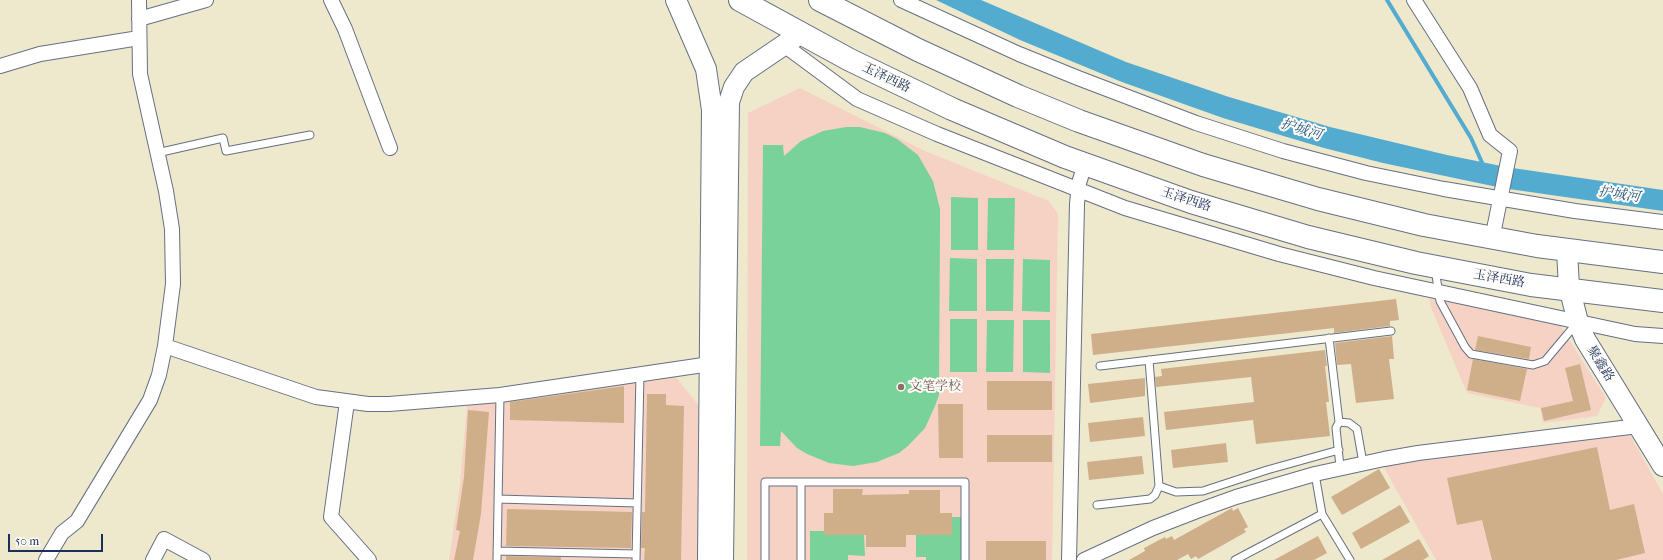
<!DOCTYPE html>
<html>
<head>
<meta charset="utf-8">
<style>
	body { margin:0 }
	#map { position:relative; width:1663px; height:560px; overflow:hidden; background:#eee8cc; font-family:"IM FELL French Canon",serif }
	canvas { display:block }
	.scale { position:absolute; left:8px; top:534px; width:95px; height:18px; box-sizing:border-box; border:2px solid #1b2f5e; border-top:0; padding-left:5px; font-size:12px; line-height:14px; white-space:nowrap; color:#1b2f5e; -webkit-text-stroke:3px #fdfcf7; paint-order:stroke }
</style>
</head>
<body>
<div id="map">
<canvas width="1663" height="560"></canvas>
<div class="scale">50 m</div>
</div>
<script>
const c = document.querySelector('canvas').getContext('2d');
c.lineJoin = 'round';
function paint(path, color) { c.fillStyle = color; c.fill(path, 'evenodd'); }
const toPath = rows => new Path2D(rows.map(r => 'M' + r).join(''));
function trace(path, color, width, dash) { c.strokeStyle = color; c.lineWidth = width; c.lineCap = dash ? 'butt' : 'round'; c.setLineDash(dash || []); c.stroke(path); }
function write(font, color, halo, rows, align = 'center') {
  c.font = font + ' "IM FELL French Canon","Noto Serif SC",serif'; c.lineWidth = 4; c.setLineDash([]); c.textBaseline = 'middle'; c.strokeStyle = halo; c.fillStyle = color; for (const [text, x, y, turn = 0] of rows) {
    c.save(); c.translate(x, y); c.rotate((+turn || 0) * Math.PI / 180); c.textAlign = isNaN(turn) ? turn : align; if (halo) c.strokeText(text, 0, 0); c.fillText(text, 0, 0); c.restore();
  }
}
paint(toPath([
	[800,88,925,151,1049,201,1058,214,1052,560,747,560,748,113],
	[1430,299,1450,302,1560,325,1606,398,1597,416,1543,423,1540,408,1467,393,1430,305],
	[675,376,700,407,698,560,449,560,460,484,467,406],
	[1629,433,1663,494,1663,560,1436,560,1383,466]
]), '#f6d2c5');
paint(toPath([
	[846,127,860,127,885,133,897,139,918,155,933,181,940,209,940,223,939,395,935,406,925,428,908,446,899,453,877,462,853,466,829,463,807,454,797,448,781,431,780,446,760,446,763,145,783,145,784,156,801,141,823,131],
	[951,197,978,198,978,250,951,250],
	[988,198,1015,198,1014,250,987,250],
	[950,258,977,259,977,311,949,311],
	[986,259,1014,259,1013,311,986,311],
	[1023,259,1050,260,1050,312,1022,311],
	[950,319,977,319,977,372,950,372],
	[987,320,1014,320,1013,372,986,372],
	[1023,320,1050,320,1050,373,1023,372],
	[952,517,962,517,962,560,926,560,926,557,916,557,916,535,952,535],
	[810,531,824,531,824,535,864,535,865,556,848,555,848,560,810,560]
]), '#79d299');
paint(toPath([
	[936,0,981,0,1126,62,1229,97,1330,127,1447,155,1506,167,1663,190,1663,211,1502,188,1383,163,1324,148,1223,118,1122,82,1020,40]
]), '#53abd0');
trace(toPath([
	[1387,0,1471,138,1484,167]
]), '#53abd0', 4);
paint(toPath([
	[1396,299,1399,320,1390,321,1390,326,1334,333,1334,328,1093,355,1091,334],
	[1392,336,1394,359,1389,359,1394,399,1356,403,1351,364,1337,365,1335,343],
	[1478,336,1531,347,1529,359,1475,350],
	[1325,350,1327,366,1325,366,1329,402,1326,402,1330,436,1256,444,1253,420,1166,430,1164,412,1254,402,1251,377,1156,387,1155,377,1162,376,1161,369],
	[1473,359,1527,369,1520,401,1467,390],
	[1580,364,1591,410,1544,421,1541,408,1573,401,1565,368],
	[1145,378,1145,396,1090,403,1088,384],
	[987,381,1052,381,1052,410,987,410],
	[624,386,624,423,510,420,510,402],
	[647,394,666,394,666,405,684,406,681,560,644,560,645,548,641,548,642,512,645,512],
	[938,404,963,404,963,458,939,458],
	[468,410,489,412,481,514,473,560,454,560,460,531,456,530,464,477],
	[1143,417,1145,436,1090,442,1088,423],
	[987,435,1052,435,1052,462,987,462],
	[1226,443,1228,462,1173,468,1171,450],
	[1597,447,1610,510,1634,504,1645,553,1616,560,1492,560,1482,520,1457,525,1447,478],
	[1142,456,1144,474,1089,480,1087,462],
	[1379,469,1390,488,1342,515,1331,497],
	[833,489,863,489,862,495,909,494,909,490,940,490,940,513,952,513,952,535,906,535,906,547,866,547,866,535,824,535,824,513,833,513],
	[1400,505,1410,522,1361,549,1352,533],
	[1232,508,1233,511,1238,508,1248,527,1244,529,1246,532,1198,559,1196,556,1191,559,1188,554,1177,560,1129,560,1145,551,1144,548,1165,537,1166,539,1172,536,1174,540],
	[507,509,632,512,631,548,506,546],
	[1318,536,1327,553,1314,560,1274,560],
	[1419,539,1429,556,1423,560,1382,560],
	[986,541,1046,541,1046,560,986,560],
	[506,556,561,557,561,560,506,560]
]), '#cfae8a');
const lane = toPath([
	[157,153,223,138,226,151,310,135],
	[1435,269,1440,301,1465,347,1471,354,1533,365,1545,361,1576,324],
	[1329,338,1339,422,1336,428,1340,467],
	[1149,360,1159,486,1176,492,1203,491,1267,470,1339,450],
	[1100,366,1391,331],
	[1339,422,1349,423,1357,429,1363,463],
	[1315,474,1322,514,1350,560],
	[498,499,637,503],
	[1097,505,1150,499,1155,495,1159,486],
	[497,551,636,554],
	[497,560,500,395],
	[636,560,640,374],
	[765,560,765,482,801,482],
	[801,560,801,482,965,482,965,560],
	[1235,560,1322,514]
]);
const street = toPath([
	[331,0,345,29,390,148],
	[901,0,1019,54,1078,78,1196,123,1283,151,1366,173,1444,189,1575,211,1663,222],
	[1414,0,1470,88,1490,135,1510,151,1492,239],
	[139,19,206,0],
	[784,45,857,99,937,134,1125,208,1279,254,1374,278,1635,334,1663,336],
	[0,66,40,54,139,38],
	[165,346,316,397,368,404,389,404,500,395,710,364],
	[347,402,331,517,369,560],
	[46,560,62,533,77,521,150,400,159,375,165,346,173,284,172,229,166,191,140,74,139,0],
	[153,560,164,539,203,560],
	[1069,560,1077,204,1079,183,1085,164],
	[1084,560,1153,528,1197,511,1236,497,1315,474,1384,459,1418,453,1638,426]
]);
const secondary = toPath([
	[676,0,706,69,712,110,708,560],
	[1567,251,1569,287,1578,322,1585,339,1663,466],
	[723,560,729,102,734,87,744,72,800,34]
]);
const primary = toPath([
	[740,0,850,60,952,109,1065,157,1191,202,1308,237,1416,263,1531,285,1663,301],
	[820,0,918,50,1018,96,1079,121,1203,165,1318,199,1424,225,1537,246,1663,262]
]);
trace(lane, '#657084', 9);
trace(street, '#657084', 16);
trace(secondary, '#657084', 22);
trace(primary, '#657084', 24);
trace(lane, '#fff', 7);
trace(street, '#fff', 14);
trace(secondary, '#fff', 20);
trace(primary, '#fff', 22);
for (const [x, y, r, color] of [
	[901,387,4,"#8d6e63"]
]) { const dot = new Path2D(); dot.arc(x, y, r, 0, 2 * Math.PI); c.fillStyle = color; c.fill(dot); trace(dot, '#fdfcf7', 1.5); }
write('13px', '#1b2f5e', '#fdfcf7', [
	["玉泽西路",886,78,26],
	["玉泽西路",1186,200,18],
	["玉泽西路",1499,279,10],
	["聚鑫路",1600,364,58]
]);
write('13px', '#785e54', '#fdfcf7', [
	["文笔学校",909,387]
], 'left');
write('italic 14px', '#2f5a86', '#fdfcf7', [
	["护城河",1301,130,17],
	["护城河",1619,195,8]
]);
</script>
</body>
</html>
